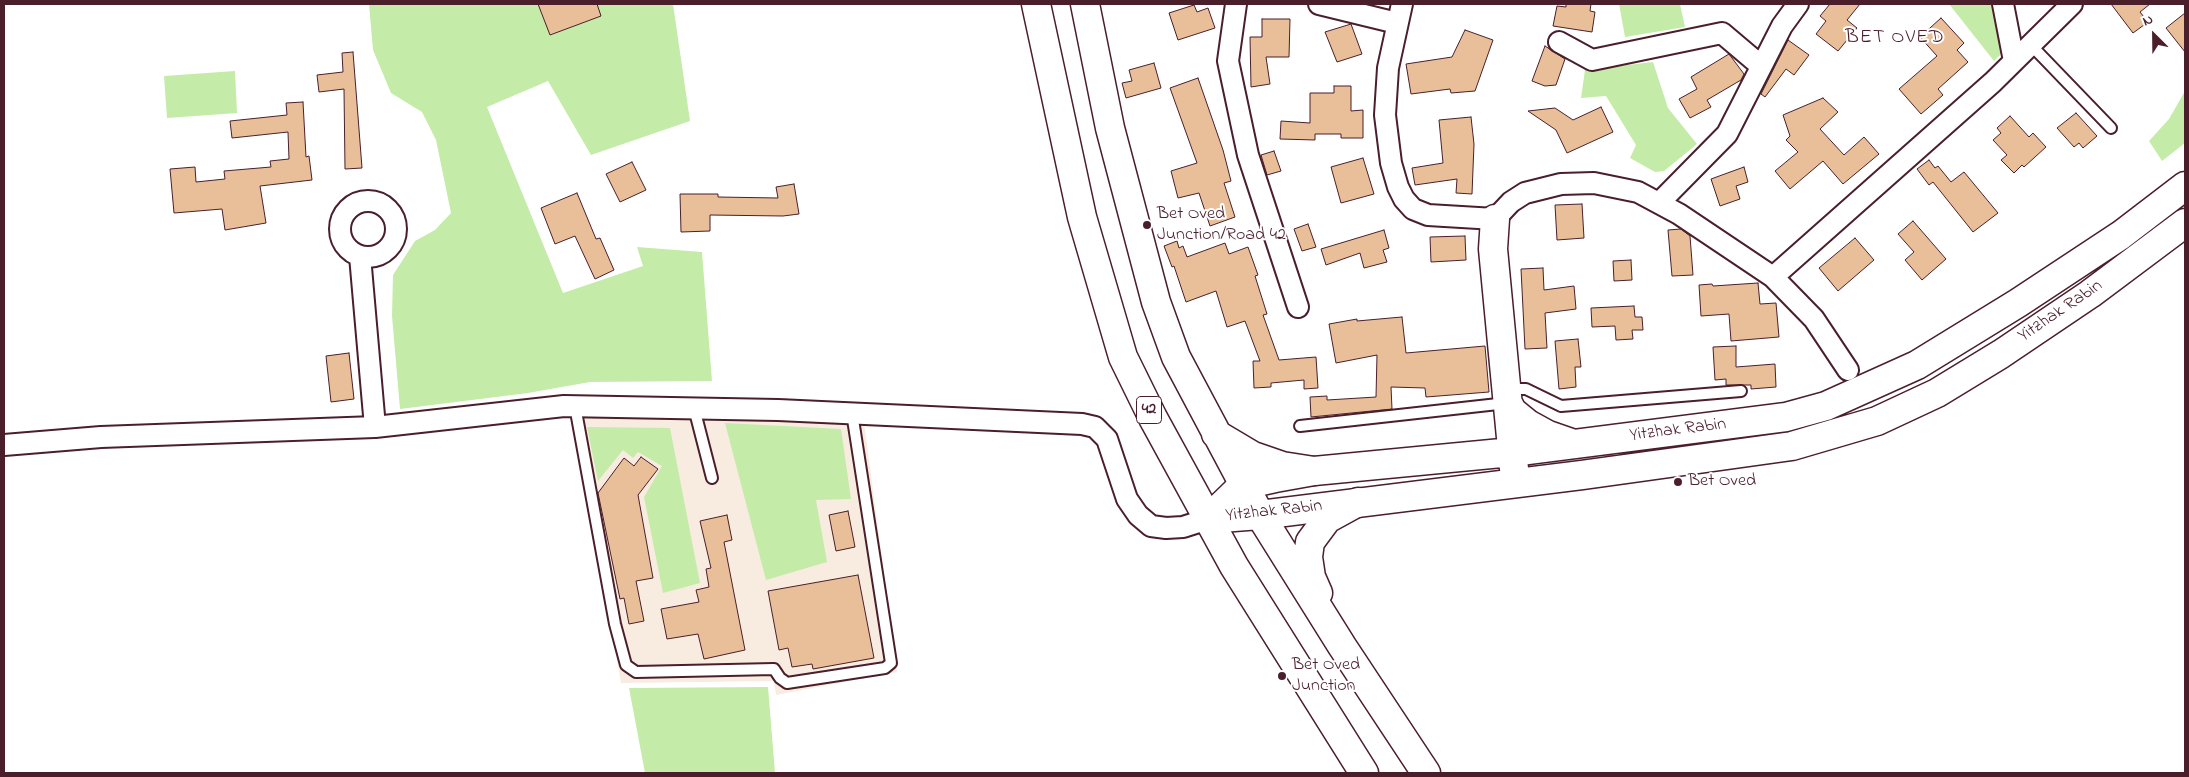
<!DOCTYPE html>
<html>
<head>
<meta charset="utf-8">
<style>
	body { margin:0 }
	#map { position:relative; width:2189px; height:777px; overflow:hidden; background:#fff; font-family:"Indie Flower",sans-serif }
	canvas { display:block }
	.frame { position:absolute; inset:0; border:5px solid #4a1f2b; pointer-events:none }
	.north { position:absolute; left:2129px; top:10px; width:50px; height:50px; -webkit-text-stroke:4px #fff; paint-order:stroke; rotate:337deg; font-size:14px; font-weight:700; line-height:20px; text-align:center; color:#4a1f2b }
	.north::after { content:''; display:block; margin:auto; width:18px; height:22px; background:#4a1f2b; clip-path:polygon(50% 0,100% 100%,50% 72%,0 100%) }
</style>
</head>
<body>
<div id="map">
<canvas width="2189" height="777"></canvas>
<div class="frame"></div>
<div class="north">N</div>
</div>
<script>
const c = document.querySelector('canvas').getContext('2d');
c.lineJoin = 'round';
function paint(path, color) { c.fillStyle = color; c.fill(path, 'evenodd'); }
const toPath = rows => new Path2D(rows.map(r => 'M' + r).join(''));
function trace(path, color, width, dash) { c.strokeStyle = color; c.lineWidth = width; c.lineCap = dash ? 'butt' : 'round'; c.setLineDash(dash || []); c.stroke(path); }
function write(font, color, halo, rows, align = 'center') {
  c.font = font + ' "Indie Flower",sans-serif'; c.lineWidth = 4; c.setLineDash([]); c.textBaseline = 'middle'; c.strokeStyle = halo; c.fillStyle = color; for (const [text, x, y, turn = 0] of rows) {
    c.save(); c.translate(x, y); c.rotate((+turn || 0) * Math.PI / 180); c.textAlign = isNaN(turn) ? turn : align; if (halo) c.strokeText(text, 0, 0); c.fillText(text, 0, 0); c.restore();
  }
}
paint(toPath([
	[574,415,864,422,897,672,776,695,774,681,621,683]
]), '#f8ece0');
paint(toPath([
	[369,4,673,4,690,121,591,155,548,81,487,107,563,293,643,266,637,247,702,252,712,381,590,382,528,393,400,409,392,316,393,275,415,241,435,230,451,213,436,140,422,112,391,93,373,50],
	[1619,4,1680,4,1685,27,1625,37],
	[1949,4,1997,4,2005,41,2001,54,1994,61],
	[1653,62,1668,108,1697,144,1664,171,1655,172,1630,158,1636,145,1606,96,1581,98,1585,70],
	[235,71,237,113,167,118,164,76],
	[2185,91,2185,143,2162,161,2149,141,2169,119],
	[725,423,841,429,851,499,816,500,827,562,766,580],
	[587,427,670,428,700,583,663,593,644,497,662,466,638,452,633,458,623,450,598,481],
	[768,687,775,773,645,773,629,688]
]), '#c4eca8');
const building = toPath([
	[538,4,597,4,601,16,550,35,538,4],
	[1566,4,1591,4,1590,11,1595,12,1592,32,1553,26,1557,6,1566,7,1566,4],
	[1830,4,1860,4,1847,20,1857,28,1838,51,1816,34,1826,21,1820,16,1830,4],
	[2111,4,2150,4,2140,12,2148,22,2133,33,2111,4],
	[1194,5,1197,12,1208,8,1215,28,1178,40,1169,13,1194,5],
	[2185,13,2185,52,2166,28,2185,13],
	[1941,18,1964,43,1957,50,1968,62,1938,89,1943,95,1921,114,1899,89,1937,56,1920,37,1941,18],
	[1262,19,1290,19,1289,57,1266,57,1270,84,1251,87,1250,37,1262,37,1262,19],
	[1351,24,1362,54,1337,62,1325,32,1351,24],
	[1465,30,1493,40,1475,91,1451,93,1450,89,1411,94,1406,64,1452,57,1465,30],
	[1788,40,1809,55,1794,75,1786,69,1765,97,1761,94,1788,40],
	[1545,46,1565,59,1556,85,1545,86,1532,81,1545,46],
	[353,52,362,168,345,169,344,89,319,92,317,75,343,72,342,53,353,52],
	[1729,54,1744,74,1741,80,1707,100,1711,107,1690,118,1679,99,1697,89,1691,77,1729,54],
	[1154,63,1161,88,1126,98,1122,83,1132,81,1129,70,1154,63],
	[1198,78,1223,150,1231,181,1224,183,1235,217,1210,226,1199,193,1178,198,1171,171,1197,163,1170,88,1198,78],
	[1334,86,1351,86,1351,111,1363,110,1363,138,1341,138,1341,134,1315,134,1315,140,1280,139,1281,121,1310,123,1310,93,1334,93,1334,86],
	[1823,98,1838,112,1820,129,1844,155,1864,137,1879,154,1843,184,1823,161,1790,189,1775,171,1798,152,1786,140,1790,136,1783,115,1823,98],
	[303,102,306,157,309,156,312,180,260,186,266,223,225,230,222,209,174,213,170,169,195,167,196,182,225,179,224,171,271,167,270,161,289,159,288,132,232,138,230,121,287,115,286,103,303,102],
	[1601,107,1613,132,1567,153,1556,130,1528,111,1555,108,1573,120,1601,107],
	[2076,113,2097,136,2083,148,2079,143,2074,147,2057,128,2076,113],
	[2010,116,2029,137,2033,133,2046,147,2024,167,2022,165,2014,173,2001,160,2007,155,1993,140,2001,133,1997,128,2010,116],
	[1471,117,1474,144,1472,194,1456,193,1457,179,1415,185,1412,168,1443,163,1439,120,1471,117],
	[1274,151,1281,171,1267,175,1261,155,1274,151],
	[1363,158,1374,194,1341,203,1331,167,1363,158],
	[1929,160,1935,168,1938,166,1951,182,1964,172,1998,213,1973,232,1933,182,1929,185,1917,169,1929,160],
	[632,162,646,190,620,202,606,174,632,162],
	[1744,167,1748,182,1736,186,1740,199,1720,206,1711,179,1744,167],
	[794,184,799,214,783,216,710,215,710,231,681,232,680,194,718,194,718,197,778,198,776,187,794,184],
	[577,193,596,239,600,238,614,270,595,279,575,236,555,244,541,208,577,193],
	[1582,204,1584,238,1557,240,1555,205,1582,204],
	[1913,221,1946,259,1922,280,1905,260,1914,252,1898,234,1913,221],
	[1308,224,1316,247,1302,251,1294,229,1308,224],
	[1681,229,1690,236,1693,275,1672,276,1668,230,1681,229],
	[1384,230,1389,248,1383,250,1387,262,1364,268,1360,253,1326,265,1321,249,1384,230],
	[1465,236,1466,260,1431,262,1430,237,1465,236],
	[1855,238,1874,260,1838,291,1819,268,1855,238],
	[1177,241,1179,248,1183,246,1187,257,1225,243,1229,254,1248,247,1258,275,1255,276,1267,314,1263,315,1279,360,1316,357,1318,388,1304,389,1304,380,1271,383,1271,387,1254,388,1253,361,1260,361,1245,321,1227,327,1216,291,1186,302,1174,266,1172,267,1164,246,1177,241],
	[1631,260,1632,280,1614,281,1613,261,1631,260],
	[1543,268,1544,290,1574,286,1576,309,1545,313,1547,348,1525,349,1521,269,1543,268],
	[1758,283,1760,304,1776,303,1779,337,1731,341,1729,314,1701,316,1699,285,1712,284,1713,286,1758,283],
	[1634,306,1635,317,1642,317,1643,330,1632,330,1633,339,1616,340,1615,326,1592,327,1591,308,1634,306],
	[1402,317,1406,353,1485,346,1489,392,1426,397,1425,388,1391,387,1392,409,1311,417,1310,397,1327,396,1327,400,1376,397,1377,355,1336,363,1329,324,1357,319,1357,321,1402,317],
	[1578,339,1581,367,1575,367,1576,387,1559,389,1555,341,1578,339],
	[1736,346,1736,367,1775,364,1776,387,1751,389,1751,385,1726,385,1726,379,1715,380,1713,347,1736,346],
	[349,353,354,399,331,402,326,356,349,353],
	[641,457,658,469,638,495,653,578,636,581,644,621,629,624,624,598,620,599,598,493,624,458,634,466,641,457],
	[848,511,855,547,836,551,829,515,848,511],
	[727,515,732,540,724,542,745,650,704,659,698,634,667,639,661,609,699,602,696,590,709,587,706,569,711,568,700,521,727,515],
	[858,575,874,658,813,669,812,664,792,667,788,648,779,650,768,591,858,575]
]);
paint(building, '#e9bf99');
trace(building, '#4a1f2b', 1);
const lane = toPath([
	[2030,44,2111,128],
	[1508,389,1526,389,1561,406,1741,391],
	[575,406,615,624,626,665,636,672,774,669,780,678,787,683,885,668,891,663,852,413],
	[694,408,712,478],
	[1300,426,1507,403]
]);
const street = toPath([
	[1236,4,1228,61,1248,155,1298,307],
	[1319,4,1397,23],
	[1402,4,1388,68,1385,115,1391,163,1398,187,1404,199,1413,209,1428,215,1495,219,1511,202,1525,193,1561,184,1594,183,1638,192,1679,214,1773,277,1814,319,1848,370],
	[2003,4,2014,61],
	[1559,42,1592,60,1722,33,1761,66],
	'340 229a28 28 0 1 1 56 0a28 28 0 1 1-56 0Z',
	[1660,202,1727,134,1782,26,1798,4],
	[360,256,375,427],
	[1773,277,1993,82,2072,4],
	[4,445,101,437,375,427,564,406,778,410,1082,424,1095,427,1107,439,1127,499,1138,515,1151,526,1166,528,1183,527,1208,519]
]);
const secondary = toPath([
	[1495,219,1493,249,1514,469],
	[1508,403,1512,411,1528,424,1548,435,1571,443],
	[1208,519,1243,485,1275,478,1314,471,1512,452,1786,417,1826,406,1917,365,2018,303,2121,235,2185,186],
	[1208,519,1260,515,1582,475,1792,446,1877,421,1937,393,2001,354,2090,294,2185,223]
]);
const highway = toPath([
	[1036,4,1082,217,1123,357,1153,418,1234,566,1364,773],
	[1085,4,1110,128,1156,302,1176,357,1260,515,1342,646,1426,773],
	[1216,434,1253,456,1282,466,1314,471],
	[1318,593,1311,577,1308,557,1310,542,1327,519,1358,502]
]);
trace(lane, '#4a1f2b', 14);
trace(street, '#4a1f2b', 24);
trace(secondary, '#4a1f2b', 31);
trace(highway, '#4a1f2b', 31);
trace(lane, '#fff', 10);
trace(street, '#fff', 20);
trace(secondary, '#fff', 28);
trace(highway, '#fff', 28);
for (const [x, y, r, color] of [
	[1147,225,5,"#4a1f2b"],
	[1678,482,5,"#4a1f2b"],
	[1282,676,5,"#4a1f2b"]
]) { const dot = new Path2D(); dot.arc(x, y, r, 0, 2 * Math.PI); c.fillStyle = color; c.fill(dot); trace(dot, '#fff', 2); }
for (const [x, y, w] of [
	[1149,410,25]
]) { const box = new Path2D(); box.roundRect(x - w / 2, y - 13.5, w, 27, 4); c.fillStyle = '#fff'; c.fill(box); trace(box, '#4a1f2b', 1); }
write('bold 16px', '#4a1f2b', null, [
	["42",1149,410]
]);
write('18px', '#4a1f2b', '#fff', [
	["Bet Oved",1157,215],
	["Junction/Road 42",1157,236],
	["Bet Oved",1688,482],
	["Bet Oved",1292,666],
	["Junction",1292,687]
], 'left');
write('18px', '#4a1f2b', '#fff', [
	["Yitzhak Rabin",2061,312,-34],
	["Yitzhak Rabin",1678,431,-7],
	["Yitzhak Rabin",1274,512,-6]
]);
c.letterSpacing = '1px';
write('20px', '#4a1f2b', '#fff', [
	["BET OVED",1895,39]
]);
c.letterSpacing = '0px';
</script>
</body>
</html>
